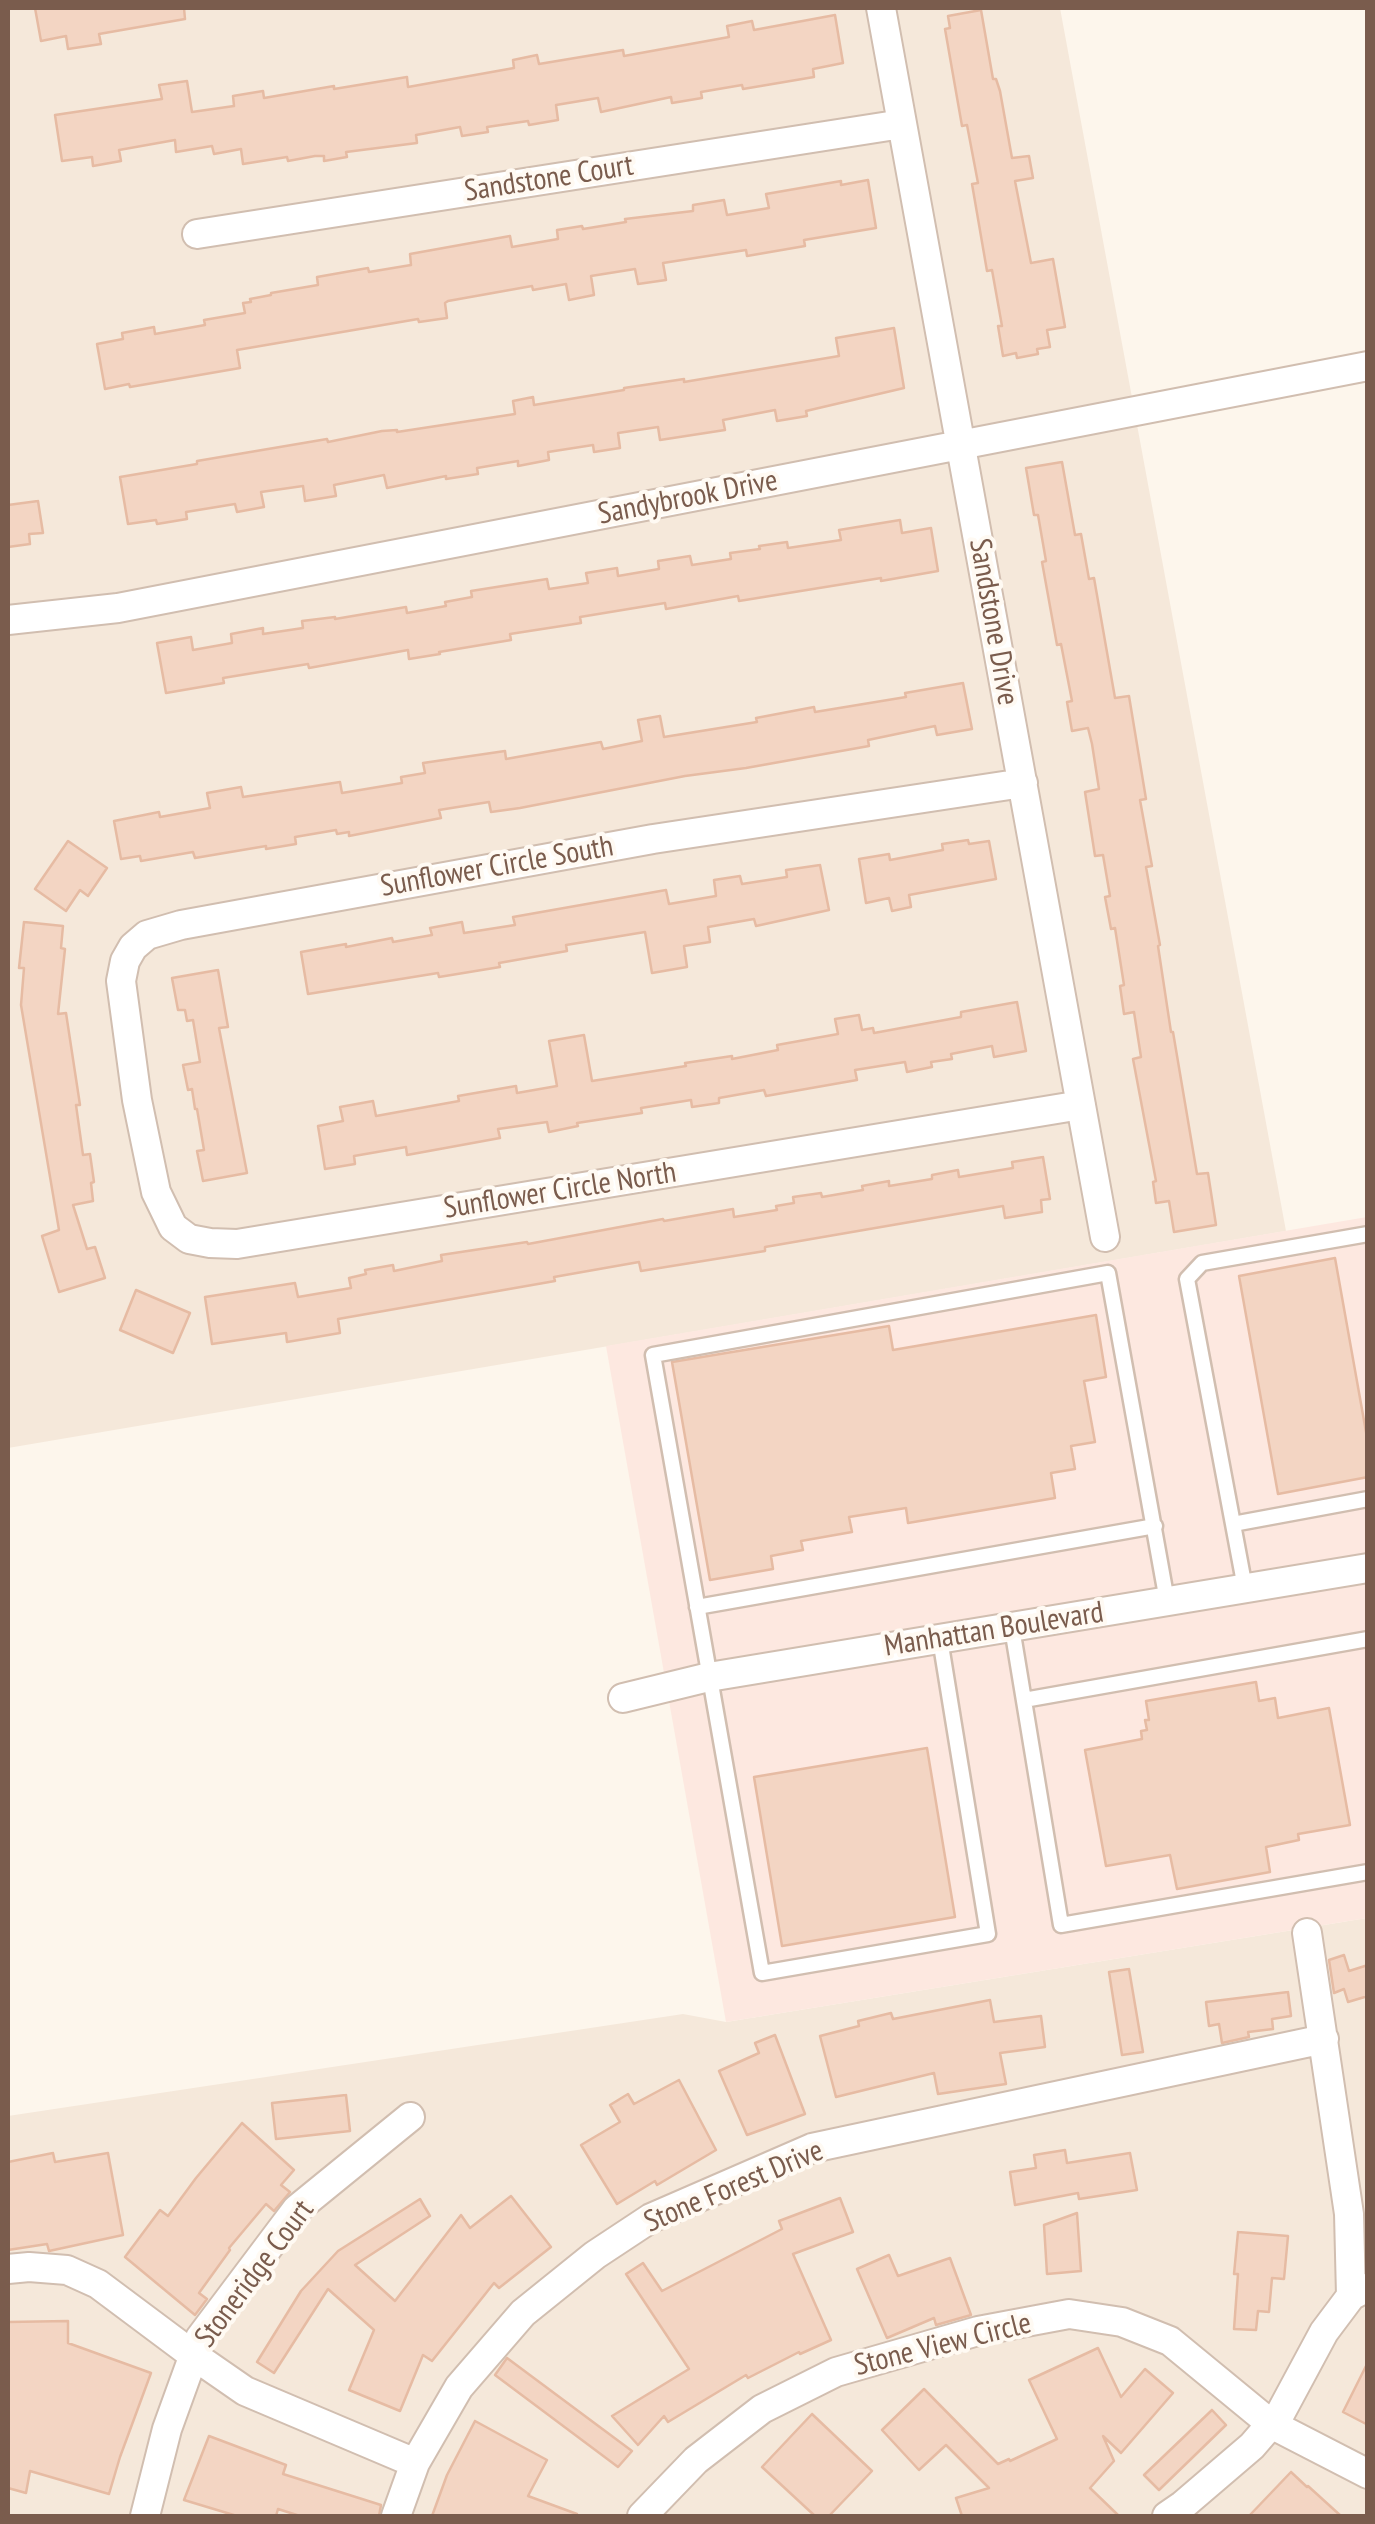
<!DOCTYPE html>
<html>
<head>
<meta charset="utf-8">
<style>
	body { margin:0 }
	#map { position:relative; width:1375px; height:2524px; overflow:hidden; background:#fdf6ec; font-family:"PT Sans Narrow",sans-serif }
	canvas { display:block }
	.frame { position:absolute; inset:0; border:10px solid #7a5c4d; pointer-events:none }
</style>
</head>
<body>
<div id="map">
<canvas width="1375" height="2524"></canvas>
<div class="frame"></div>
</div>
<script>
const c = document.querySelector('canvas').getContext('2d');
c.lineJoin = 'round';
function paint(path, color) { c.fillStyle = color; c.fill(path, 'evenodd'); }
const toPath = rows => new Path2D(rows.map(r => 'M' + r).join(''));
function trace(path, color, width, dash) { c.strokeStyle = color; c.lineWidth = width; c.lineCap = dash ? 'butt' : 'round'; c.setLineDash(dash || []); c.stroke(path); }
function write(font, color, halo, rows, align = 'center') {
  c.font = font + ' "PT Sans Narrow",sans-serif'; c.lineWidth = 8; c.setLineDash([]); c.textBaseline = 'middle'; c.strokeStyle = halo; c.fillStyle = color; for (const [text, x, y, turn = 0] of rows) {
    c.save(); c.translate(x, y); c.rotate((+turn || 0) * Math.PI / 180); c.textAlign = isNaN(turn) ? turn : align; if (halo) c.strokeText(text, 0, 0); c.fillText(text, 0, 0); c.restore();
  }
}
paint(toPath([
	[8,8,1060,8,1286,1231,8,1448],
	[1367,1918,1367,2516,8,2516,8,2116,683,2014,726,2022]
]), '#f5e8da');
paint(toPath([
	[1367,1217,1367,1918,726,2022,606,1346]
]), '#fde8e0');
const building = toPath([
	[35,8,184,8,185,19,99,34,101,44,68,49,66,36,41,41,35,8],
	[981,10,993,79,996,79,1000,91,1012,158,1029,156,1033,178,1015,181,1031,263,1053,259,1065,327,1047,330,1050,347,1037,349,1038,354,1017,358,1016,353,1003,356,998,326,1002,326,992,270,987,271,972,184,978,183,967,125,962,126,945,29,950,28,948,16,981,10],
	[835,15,843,63,813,69,814,77,743,89,742,85,701,92,702,98,672,103,671,97,601,112,598,98,556,105,558,120,529,125,528,121,487,127,488,132,462,136,460,127,416,135,417,143,346,152,347,157,324,161,324,156,315,156,288,161,287,157,243,164,241,149,214,154,212,146,176,152,175,140,119,150,121,161,93,166,92,157,62,161,55,115,162,99,159,85,187,81,192,112,234,106,233,96,263,91,264,98,334,86,334,89,407,77,408,87,514,68,513,60,537,55,539,64,623,50,624,56,729,37,727,26,752,21,754,30,835,15],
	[868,180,876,228,804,240,805,246,747,256,746,250,663,263,666,280,638,284,635,269,591,276,594,295,569,300,566,284,533,290,532,286,448,301,445,303,447,318,419,322,418,319,237,350,240,368,130,387,129,384,105,389,97,344,123,339,122,333,154,327,155,334,205,325,204,320,245,313,243,303,251,302,250,299,271,295,271,293,318,285,317,277,368,268,369,272,411,265,410,254,510,236,512,247,558,239,557,230,582,226,583,229,626,222,625,219,693,211,693,205,724,200,727,215,769,208,766,194,841,181,841,185,868,180],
	[894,328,904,388,806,411,807,416,777,421,775,410,723,420,725,430,660,440,658,427,618,433,620,448,594,452,593,445,548,452,549,460,518,466,518,461,477,468,478,474,446,479,446,476,387,488,384,475,334,485,336,496,305,501,303,486,261,492,264,507,237,512,235,504,186,512,187,519,157,524,156,520,128,524,120,477,197,464,197,461,268,449,327,439,328,442,382,431,397,430,397,432,515,414,513,401,533,397,534,405,624,390,624,388,684,379,684,382,839,356,836,338,894,328],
	[1062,462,1075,535,1081,534,1089,579,1094,578,1115,698,1129,696,1146,799,1140,800,1152,866,1146,867,1160,945,1158,946,1171,1032,1173,1032,1197,1174,1208,1173,1216,1225,1174,1232,1169,1201,1156,1203,1153,1182,1156,1181,1133,1059,1141,1057,1134,1012,1124,1014,1120,986,1124,985,1115,928,1111,929,1105,897,1110,896,1103,855,1095,856,1085,792,1099,789,1092,744,1088,728,1072,731,1067,702,1072,701,1061,644,1057,645,1042,562,1046,561,1038,515,1034,515,1026,468,1062,462],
	[38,501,43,533,29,534,30,544,8,547,8,505,38,501],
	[900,520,902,533,931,528,938,571,881,581,881,578,739,601,738,596,666,609,665,603,580,617,581,623,510,634,511,640,439,652,440,654,409,659,408,650,309,668,308,664,223,678,224,683,166,693,157,643,191,637,193,650,232,643,231,634,263,628,263,634,303,628,302,621,335,617,335,619,406,607,407,613,446,606,445,602,472,597,471,591,547,579,549,589,588,583,586,573,617,568,618,576,659,569,658,561,690,556,692,565,731,559,730,553,760,549,759,546,787,542,788,548,841,540,839,530,900,520],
	[963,683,972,729,937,735,935,726,868,740,869,746,746,768,685,776,520,808,491,812,489,802,439,810,441,818,349,836,349,832,337,834,336,830,295,837,296,844,266,849,266,846,195,858,193,852,141,861,140,856,121,859,114,821,159,812,160,817,210,808,207,793,241,787,243,797,340,782,342,793,402,783,401,777,425,773,423,763,505,751,506,759,601,742,603,749,642,741,638,720,660,716,664,737,757,722,756,718,814,707,815,712,906,697,905,693,963,683],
	[968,840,969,844,989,841,996,879,909,895,911,907,892,911,889,898,866,903,859,859,889,854,890,860,943,850,942,844,968,840],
	[68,841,107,868,88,896,80,890,66,911,35,889,68,841],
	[820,865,829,910,756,926,754,919,708,927,710,942,684,946,687,967,652,973,645,932,566,945,567,951,499,963,500,967,439,977,438,973,308,994,301,952,346,944,346,947,392,938,393,942,432,935,430,928,462,922,464,933,515,925,513,917,666,890,669,904,716,896,714,880,740,876,742,884,787,877,786,870,820,865],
	[24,922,63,926,61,948,65,949,58,1014,66,1013,80,1105,76,1105,83,1155,90,1154,94,1182,91,1183,93,1201,73,1205,87,1249,95,1247,105,1278,59,1292,42,1236,59,1230,21,1005,24,968,19,968,24,922],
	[218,970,228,1027,219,1028,247,1173,203,1181,197,1151,204,1150,197,1109,195,1109,192,1089,188,1090,183,1065,200,1062,193,1020,187,1021,185,1010,178,1010,172,978,218,970],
	[1017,1002,1026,1051,994,1057,992,1046,951,1054,952,1059,931,1062,932,1067,907,1072,905,1062,855,1070,857,1080,766,1096,764,1090,719,1098,719,1103,692,1107,691,1100,641,1108,642,1113,577,1123,578,1126,549,1132,547,1122,498,1129,500,1138,407,1155,406,1147,354,1156,355,1164,325,1169,318,1126,343,1121,340,1107,373,1101,376,1116,459,1101,458,1096,516,1086,517,1093,557,1086,549,1041,584,1035,592,1081,686,1066,685,1063,732,1056,732,1059,778,1050,777,1045,838,1034,835,1019,859,1015,862,1030,873,1028,874,1033,961,1017,961,1012,1017,1002],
	[1043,1157,1050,1199,1041,1200,1042,1212,1005,1218,1003,1206,765,1247,765,1251,641,1271,639,1262,554,1277,555,1281,338,1319,340,1333,287,1342,286,1333,212,1344,205,1297,295,1283,298,1297,351,1288,349,1278,366,1274,365,1270,393,1265,394,1271,442,1261,441,1255,527,1242,528,1244,663,1219,664,1221,733,1209,734,1217,777,1210,776,1206,794,1203,793,1197,821,1193,822,1197,863,1190,862,1186,889,1181,889,1186,932,1179,932,1175,958,1170,959,1177,1013,1168,1012,1162,1043,1157],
	[1335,1258,1368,1443,1368,1477,1278,1494,1239,1276,1335,1258],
	[136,1290,190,1313,173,1353,120,1330,136,1290],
	[1096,1315,1106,1377,1084,1381,1095,1442,1071,1446,1075,1469,1051,1473,1055,1498,908,1523,906,1508,849,1517,852,1532,801,1541,803,1550,771,1556,773,1569,710,1580,672,1362,889,1326,893,1350,1096,1315],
	[1256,1682,1259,1701,1275,1698,1278,1718,1329,1708,1350,1825,1298,1834,1299,1840,1266,1847,1270,1872,1177,1889,1170,1855,1106,1866,1085,1750,1142,1739,1141,1731,1147,1730,1145,1720,1149,1720,1146,1701,1256,1682],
	[927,1748,955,1917,782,1946,754,1777,927,1748],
	[1344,1955,1349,1971,1368,1965,1368,1996,1348,2002,1344,1989,1334,1993,1329,1960,1344,1955],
	[1129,1969,1143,2052,1122,2055,1109,1972,1129,1969],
	[1288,1992,1291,2016,1272,2019,1273,2029,1248,2032,1249,2037,1222,2043,1219,2024,1209,2026,1206,2002,1288,1992],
	[990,2000,994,2022,1041,2016,1045,2047,1000,2053,1006,2084,938,2094,934,2073,836,2097,820,2036,859,2026,858,2021,891,2013,893,2019,990,2000],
	[775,2035,805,2114,747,2135,719,2071,759,2053,755,2043,775,2035],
	[679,2080,716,2150,657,2185,655,2181,617,2204,581,2145,620,2122,610,2105,628,2094,634,2104,679,2080],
	[346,2095,350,2131,276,2139,272,2103,346,2095],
	[242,2123,294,2170,281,2185,290,2192,274,2211,266,2204,229,2248,230,2250,199,2293,207,2299,195,2315,125,2257,160,2210,168,2216,196,2178,242,2123],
	[1065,2150,1067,2163,1130,2153,1137,2190,1079,2199,1078,2193,1015,2205,1010,2172,1036,2168,1034,2155,1065,2150],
	[53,2153,55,2162,108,2153,123,2235,49,2251,47,2244,8,2250,8,2162,53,2153],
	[511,2196,551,2247,499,2288,494,2283,432,2361,423,2355,400,2411,349,2390,374,2330,328,2289,274,2373,257,2362,301,2291,338,2251,420,2199,430,2216,355,2265,395,2301,461,2215,470,2228,511,2196],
	[840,2198,853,2232,793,2254,831,2340,800,2354,799,2352,748,2378,746,2375,668,2422,664,2416,638,2445,612,2416,689,2369,626,2274,643,2263,662,2291,782,2229,779,2221,840,2198],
	[1077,2213,1081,2271,1047,2274,1044,2225,1077,2213],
	[1238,2232,1288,2236,1284,2279,1272,2278,1269,2312,1258,2311,1256,2330,1234,2329,1238,2274,1234,2274,1238,2232],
	[889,2255,898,2276,950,2258,971,2315,936,2325,934,2318,887,2338,857,2269,889,2255],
	[68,2321,68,2343,151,2373,120,2457,109,2494,30,2471,26,2493,8,2488,8,2322,68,2321],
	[1098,2348,1121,2397,1145,2369,1173,2393,1121,2453,1103,2436,1114,2461,1090,2488,1119,2516,962,2516,956,2498,989,2488,946,2445,919,2470,882,2430,924,2389,998,2464,1009,2459,1010,2461,1057,2439,1029,2380,1098,2348],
	[507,2358,632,2451,618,2467,495,2375,507,2358],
	[1368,2362,1368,2425,1343,2412,1368,2362],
	[1212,2410,1226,2425,1159,2490,1144,2475,1212,2410],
	[812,2414,872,2471,829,2516,815,2516,762,2467,812,2414],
	[475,2421,547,2460,528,2496,577,2514,577,2516,432,2516,447,2475,475,2421],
	[209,2436,286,2465,283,2474,381,2505,379,2516,300,2516,278,2509,276,2516,237,2516,184,2500,209,2436],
	[1291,2472,1307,2487,1308,2486,1341,2516,1249,2516,1291,2472]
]);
paint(building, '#f3d5c3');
trace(building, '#e6bba3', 2.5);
const service = toPath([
	[1233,1524,1368,1499],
	[1245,1588,1187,1279,1202,1263,1368,1234],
	[697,1607,1155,1526],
	[1012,1628,1061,1925,1368,1872],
	[940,1639,988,1934,762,1973,653,1355,1108,1273,1167,1601],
	[1024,1700,1368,1639]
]);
const minor = toPath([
	[881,8,1105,1237],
	[197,234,902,124],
	[8,620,118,608,1368,366],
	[1023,783,653,839,181,925,147,935,133,947,125,961,121,981,137,1100,156,1192,173,1227,189,1239,210,1243,237,1244,1081,1105],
	[623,1698,709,1677,1368,1568],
	[1307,1933,1349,2214,1351,2296],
	[8,2269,29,2267,67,2270,98,2284,193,2355,245,2391,415,2463],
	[145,2516,167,2429,200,2338,297,2209,410,2117],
	[396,2516,415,2463,459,2387,523,2313,595,2255,651,2218,812,2148,1324,2039],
	[642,2516,696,2460,762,2409,836,2372,978,2331,1069,2314,1122,2322,1170,2341,1271,2424,1368,2474],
	[1167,2516,1183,2505,1252,2446,1271,2424,1281,2412,1324,2332,1351,2296,1366,2288]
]);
trace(service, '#d1beb0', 19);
trace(minor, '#d1beb0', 32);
trace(service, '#fff', 14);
trace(minor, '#fff', 28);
write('30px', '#7a5c4d', '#fffaf3', [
	["Sandstone Court",549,179,-9],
	["Sandybrook Drive",688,498,-11],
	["Sandstone Drive",993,622,80],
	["Sunflower Circle South",497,867,-10],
	["Sunflower Circle North",560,1191,-9],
	["Manhattan Boulevard",994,1630,-9],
	["Stone Forest Drive",734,2187,-23],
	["Stoneridge Court",255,2274,-53],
	["Stone View Circle",943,2345,-14]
]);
</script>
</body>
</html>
